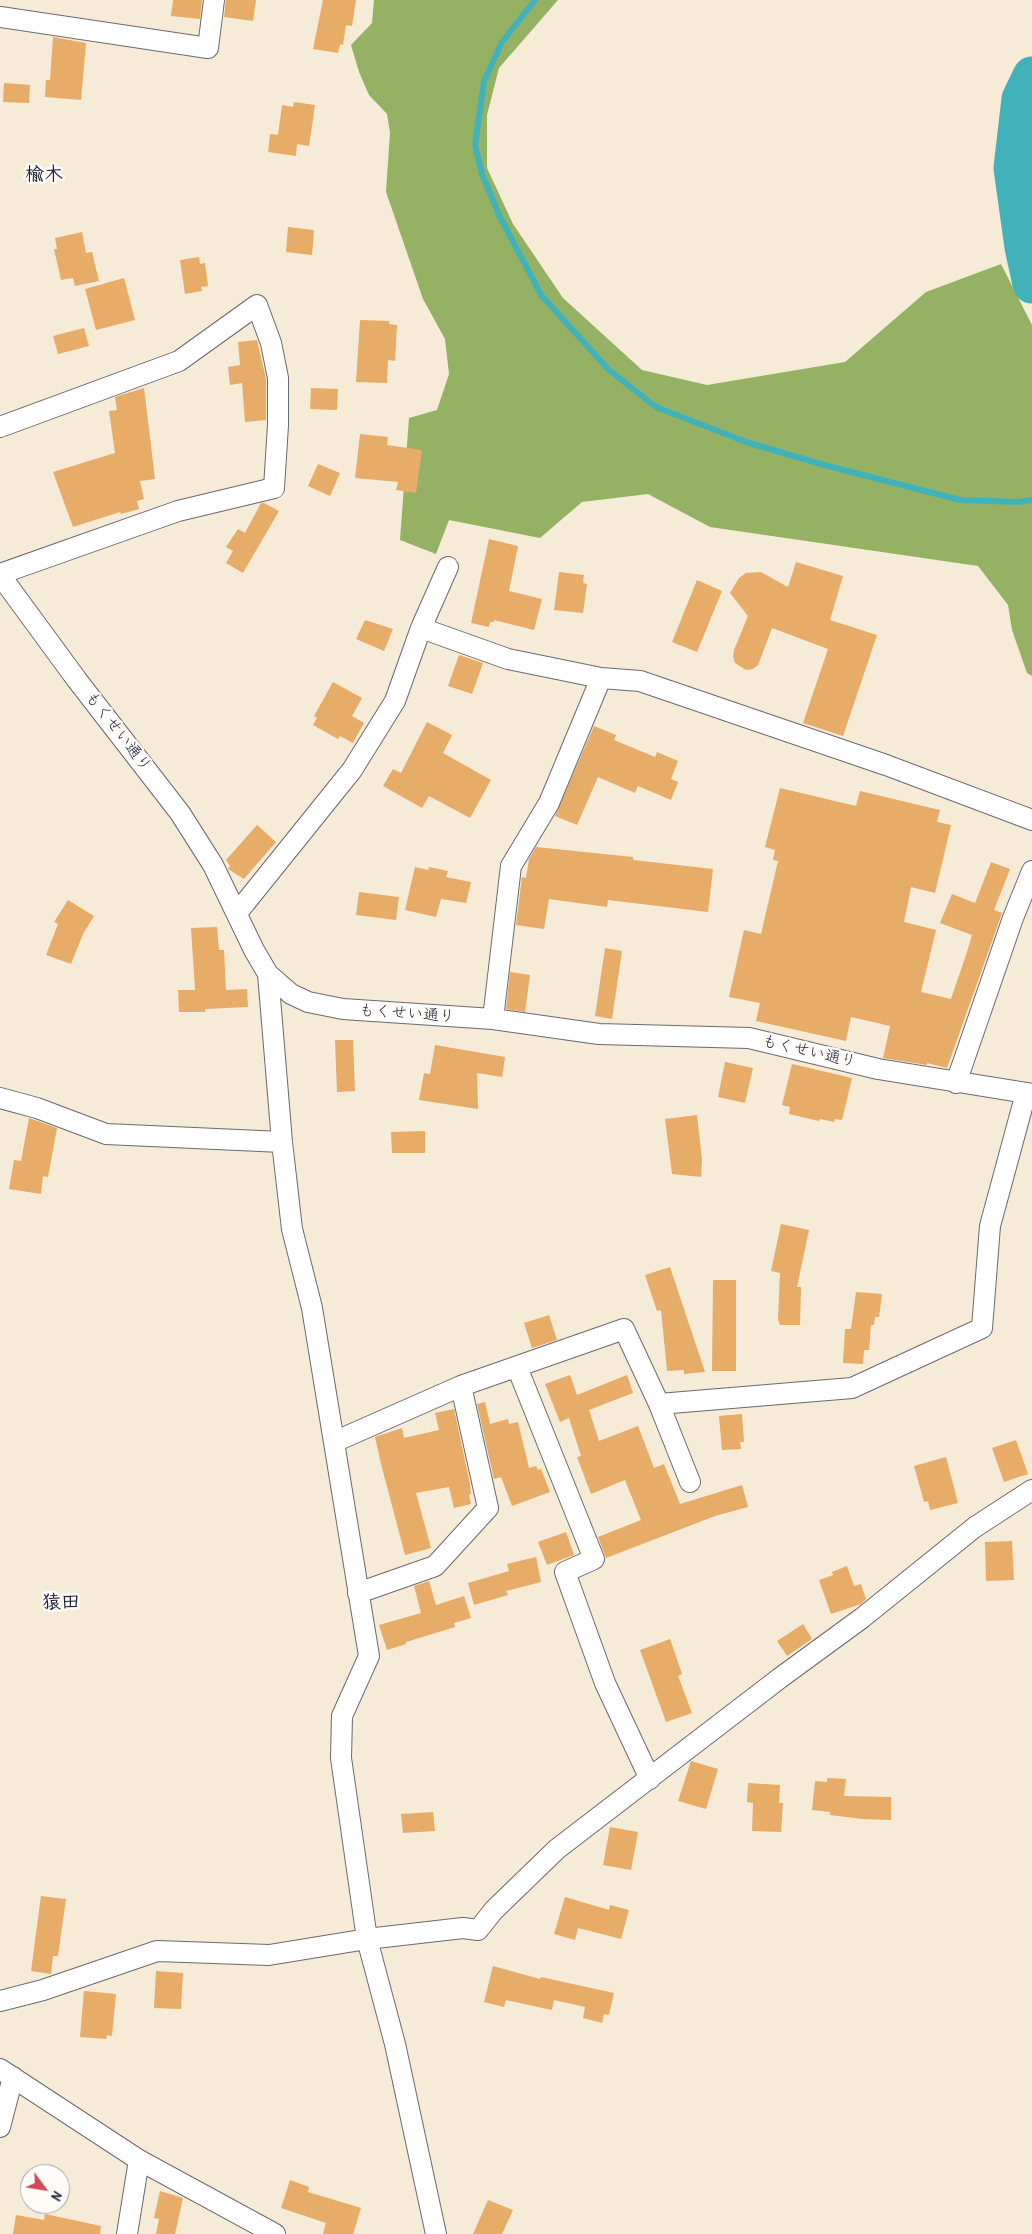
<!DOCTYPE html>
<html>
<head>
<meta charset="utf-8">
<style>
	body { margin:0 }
	#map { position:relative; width:1032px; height:2234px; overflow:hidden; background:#f5ebd6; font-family:"Patrick Hand",sans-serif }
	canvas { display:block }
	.north { position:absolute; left:20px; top:2164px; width:50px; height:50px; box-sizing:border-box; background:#fdfcf7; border:1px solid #a5a5ac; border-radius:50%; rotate:121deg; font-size:14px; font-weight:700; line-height:20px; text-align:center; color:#22223b }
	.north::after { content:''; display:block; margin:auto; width:18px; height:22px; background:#d1495b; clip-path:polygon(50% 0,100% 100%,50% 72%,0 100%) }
</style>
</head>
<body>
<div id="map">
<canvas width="1032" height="2234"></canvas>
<div class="north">N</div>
</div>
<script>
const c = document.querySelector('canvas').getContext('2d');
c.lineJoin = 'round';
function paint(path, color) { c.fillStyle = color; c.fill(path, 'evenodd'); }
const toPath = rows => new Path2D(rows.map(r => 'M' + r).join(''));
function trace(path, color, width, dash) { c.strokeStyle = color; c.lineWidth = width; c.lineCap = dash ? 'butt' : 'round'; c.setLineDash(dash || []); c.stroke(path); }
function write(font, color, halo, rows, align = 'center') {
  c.font = font + ' "Patrick Hand","Klee One",sans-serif'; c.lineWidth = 5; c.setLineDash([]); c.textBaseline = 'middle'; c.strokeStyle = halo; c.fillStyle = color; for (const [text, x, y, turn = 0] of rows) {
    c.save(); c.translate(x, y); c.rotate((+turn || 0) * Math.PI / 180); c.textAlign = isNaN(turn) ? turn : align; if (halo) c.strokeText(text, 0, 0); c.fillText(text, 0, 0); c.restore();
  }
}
paint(toPath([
	[374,0,558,0,499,68,487,115,487,168,513,224,563,298,642,370,707,385,845,362,926,292,1001,264,1032,325,1032,676,1027,673,1012,630,1008,605,978,566,710,527,648,494,582,502,540,538,449,520,436,554,400,540,409,418,437,410,449,374,445,339,423,299,386,192,390,133,387,114,369,95,359,72,351,45,372,23]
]), '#95b264');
trace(toPath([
	[535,0,502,42,484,81,475,145,482,174,499,215,541,295,609,370,656,407,746,442,824,465,960,500,1018,502,1032,500]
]), '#41b2b9', 6);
trace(toPath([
	[1032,76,1021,99,1013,168,1024,247,1032,284]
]), '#41b2b9', 39);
paint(toPath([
	[173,0,202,0,200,19,171,16],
	[226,0,256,0,253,21,224,17],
	[323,0,356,0,352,26,346,25,343,45,340,44,338,53,313,49],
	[53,37,86,43,81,100,45,97,46,80,50,80],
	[4,83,30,85,29,103,3,102],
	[294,102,315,105,309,146,297,144,296,156,268,152,270,134,278,135,282,105,293,107],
	[288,227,314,230,312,255,286,252],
	[82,232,86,253,92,252,99,281,75,286,73,278,61,280,54,249,57,249,55,238],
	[199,257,200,264,205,263,208,286,201,287,202,291,185,294,180,260],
	[124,278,135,320,96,330,85,289],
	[360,320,389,321,389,324,397,325,395,361,388,360,387,383,356,382],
	[84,328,89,346,58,354,53,336],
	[257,340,266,379,266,420,245,422,242,383,230,385,228,367,240,365,238,342],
	[144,388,155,479,140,481,144,499,137,501,139,509,121,514,120,512,73,527,53,472,115,453,109,411,117,410,115,397],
	[311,388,338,389,337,410,310,409],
	[360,434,388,437,387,445,422,450,416,493,396,490,398,482,355,478],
	[318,464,340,473,330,496,308,486],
	[261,503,264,503,279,511,243,573,226,563,233,551,226,547,238,529,245,533],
	[489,539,518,546,509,591,542,599,534,630,494,620,494,622,490,622,489,627,471,623],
	[796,562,843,576,830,620,877,635,843,736,803,723,828,649,772,628,758,665,753,669,746,670,735,663,733,657,734,650,748,616,730,593,739,578,746,573,761,572,788,587],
	[559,572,584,575,583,583,587,584,583,613,554,610],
	[697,580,722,591,697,652,672,642],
	[365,620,393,629,384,651,356,639],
	[459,655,483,663,472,694,448,686],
	[333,682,362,698,352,716,364,723,353,743,340,736,338,739,313,725,317,718,314,716],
	[427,722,452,735,443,753,491,780,470,818,429,796,422,808,383,786,393,769,401,773],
	[594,726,616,735,614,740,655,757,657,752,678,761,671,779,678,782,671,800,638,786,635,793,598,777,577,825,555,816],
	[780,788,856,806,860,791,940,810,937,822,951,825,935,893,911,887,904,922,936,930,921,992,951,999,967,952,972,935,940,923,952,894,975,903,991,862,1010,869,994,910,1002,913,947,1068,927,1063,927,1065,883,1058,890,1026,851,1017,846,1041,756,1021,760,1003,729,997,744,930,761,934,778,861,773,860,775,850,765,847],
	[257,825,276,842,244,879,228,869,230,866,226,860],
	[536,847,633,857,633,860,713,869,708,912,608,900,607,907,549,899,544,929,516,925,522,877,526,878,529,859],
	[415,867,428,870,429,867,448,871,446,877,471,882,466,903,441,899,436,917,405,910],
	[359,892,399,897,396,920,356,915],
	[68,900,94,916,83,934,71,964,46,955,58,924,54,922],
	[217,927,219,950,224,950,226,990,247,989,248,1007,205,1009,205,1012,179,1012,178,990,195,990,191,928],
	[605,948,622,951,612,1019,595,1016],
	[510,972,530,975,525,1012,506,1009],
	[335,1040,353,1040,355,1091,337,1092],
	[435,1045,505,1057,502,1077,477,1073,478,1109,419,1100,424,1073,430,1074],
	[725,1062,753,1068,745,1103,718,1097],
	[792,1064,852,1078,842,1120,835,1119,834,1122,820,1119,819,1121,789,1114,790,1107,782,1105],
	[697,1115,702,1160,701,1177,672,1174,665,1119],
	[29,1118,57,1128,48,1177,43,1176,41,1194,9,1189,14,1160,21,1161],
	[425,1131,425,1153,392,1153,391,1132],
	[781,1224,809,1230,797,1287,801,1287,800,1325,780,1325,778,1320,780,1273,771,1271],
	[670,1267,705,1372,684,1374,684,1370,667,1371,661,1310,657,1311,645,1275],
	[713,1280,736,1280,736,1371,712,1371],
	[856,1292,882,1294,879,1317,875,1317,874,1325,871,1325,869,1350,864,1350,863,1364,843,1363,845,1329,851,1329],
	[549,1315,557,1340,532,1348,524,1323],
	[570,1375,577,1395,627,1375,633,1393,589,1410,599,1441,638,1426,654,1468,664,1464,680,1504,742,1485,748,1507,715,1516,606,1558,598,1537,641,1520,625,1480,591,1494,577,1457,581,1456,569,1418,560,1422,545,1384],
	[485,1402,490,1424,508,1419,509,1424,518,1422,529,1468,536,1466,538,1470,541,1469,550,1492,512,1506,501,1477,494,1479,477,1404],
	[454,1409,470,1484,471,1494,469,1495,471,1504,454,1508,449,1487,416,1493,431,1548,405,1555,381,1464,375,1437,402,1428,404,1438,439,1430,435,1413],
	[742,1414,744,1442,740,1442,741,1449,722,1450,719,1416],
	[1016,1440,1028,1474,1004,1482,992,1448],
	[946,1457,958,1503,930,1510,928,1501,924,1502,914,1466],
	[566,1532,574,1555,547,1565,538,1542],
	[1012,1541,1014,1580,986,1581,985,1542],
	[536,1557,541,1582,506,1591,508,1595,474,1605,468,1583,509,1571,507,1564],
	[847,1566,854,1586,861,1584,866,1599,861,1604,831,1614,819,1580,833,1575,832,1572],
	[429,1581,436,1605,464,1596,471,1618,454,1623,455,1627,406,1642,406,1644,387,1650,379,1625,421,1613,414,1586],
	[803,1624,812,1639,787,1656,777,1641],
	[670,1639,682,1674,678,1676,692,1713,666,1722,640,1650],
	[691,1761,718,1769,706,1809,678,1801],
	[827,1778,846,1779,844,1796,891,1797,891,1820,862,1819,830,1815,830,1812,812,1810,815,1781,827,1782],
	[748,1783,780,1785,779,1803,783,1803,781,1832,752,1831,753,1803,747,1802],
	[433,1812,435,1831,403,1833,401,1814],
	[610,1827,638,1832,631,1870,603,1865],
	[41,1896,66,1899,58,1956,53,1956,51,1974,31,1971],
	[565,1897,609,1910,610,1905,629,1910,621,1939,578,1928,575,1940,554,1934],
	[493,1966,540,1979,541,1977,614,1993,609,2015,604,2014,602,2023,583,2018,585,2007,554,2000,552,2010,506,2000,504,2007,484,2002],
	[156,1971,183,1973,181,2009,154,2008],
	[84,1991,116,1994,112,2036,107,2035,106,2039,80,2037],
	[290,2180,309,2187,308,2192,361,2208,353,2234,323,2234,326,2223,281,2208],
	[160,2191,183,2198,175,2234,156,2234,159,2219,154,2218],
	[488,2200,513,2210,502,2234,473,2234],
	[45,2214,101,2226,100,2234,13,2234,16,2215,44,2220]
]), '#e7ac68');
const minor = toPath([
	[0,17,208,48,214,0],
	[0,427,179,361,257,305,271,343,278,378,278,425,274,488,178,511,0,574],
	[0,575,77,680,180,813,213,865,254,950,268,974,291,994,308,1002,343,1009,493,1019,599,1034,749,1038,878,1069,1032,1094],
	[421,628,508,659,601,678,640,681,886,765,1032,820],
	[237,913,352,770,395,701,421,628,448,567],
	[268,974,282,1142,292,1229,312,1308,369,1656,342,1716,341,1758,367,1939,395,2044,436,2234],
	[493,1019,511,866,549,803,601,678],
	[956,1083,1013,918,1032,871],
	[0,1098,37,1108,106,1134,282,1142],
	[517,1367,594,1559,565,1572,605,1683,650,1779],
	[659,1404,852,1388,982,1328,990,1226,1026,1093],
	[334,1442,461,1386,624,1329,659,1404,690,1482],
	[358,1593,435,1566,488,1508,461,1386],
	[0,2001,43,1990,157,1951,269,1955,367,1939,463,1928,478,1930,494,1910,557,1849,780,1678,862,1618,975,1527,1032,1490],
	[0,2069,139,2160,275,2234],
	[0,2127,13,2077],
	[127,2234,139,2160]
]);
trace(minor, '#6c6871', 22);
trace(minor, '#fff', 20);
write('16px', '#22223b', '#fdfcf7', [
	["もくせい通り",118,732,52],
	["もくせい通り",407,1014,4],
	["もくせい通り",809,1052,13]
]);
write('bold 19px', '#22223b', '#fdfcf7', [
	["楡木",44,175],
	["猿田",61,1603]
]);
</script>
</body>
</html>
